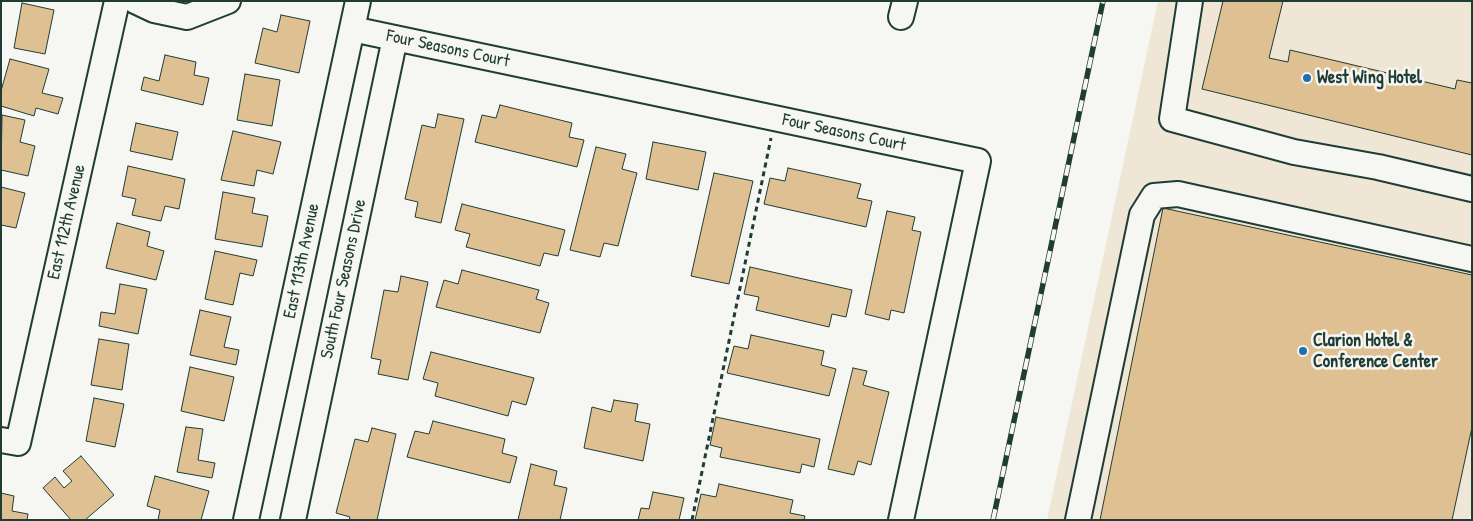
<!DOCTYPE html>
<html>
<head>
<meta charset="utf-8">
<style>
	body { margin:0 }
	#map { position:relative; width:1473px; height:521px; overflow:hidden; background:#f6f6f2; font-family:"Patrick Hand",sans-serif }
	canvas { display:block }
	.frame { position:absolute; inset:0; border:2px solid #1f3d34; pointer-events:none }
</style>
</head>
<body>
<div id="map">
<canvas width="1473" height="521"></canvas>
<div class="frame"></div>
</div>
<script>
const c = document.querySelector('canvas').getContext('2d');
c.lineJoin = 'round';
function paint(path, color) { c.fillStyle = color; c.fill(path, 'evenodd'); }
const toPath = rows => new Path2D(rows.map(r => 'M' + r).join(''));
function trace(path, color, width, dash) { c.strokeStyle = color; c.lineWidth = width; c.lineCap = dash ? 'butt' : 'round'; c.setLineDash(dash || []); c.stroke(path); }
function write(font, color, halo, rows, align = 'center') {
  c.font = font + ' "Patrick Hand",sans-serif'; c.lineWidth = 5; c.setLineDash([]); c.textBaseline = 'middle'; c.strokeStyle = halo; c.fillStyle = color; for (const [text, x, y, turn = 0] of rows) {
    c.save(); c.translate(x, y); c.rotate((+turn || 0) * Math.PI / 180); c.textAlign = isNaN(turn) ? turn : align; if (halo) c.strokeText(text, 0, 0); c.fillText(text, 0, 0); c.restore();
  }
}
paint(toPath([
	[1158,1,1472,1,1472,508,1469,520,1047,520]
]), '#efe6d5');
const building = toPath([
	[1223,1,1283,1,1269,58,1288,62,1290,50,1455,89,1457,80,1472,83,1472,155,1202,89,1223,1],
	[22,3,54,10,45,54,14,48,22,3],
	[281,15,310,21,299,73,255,63,263,28,277,32,281,15],
	[165,55,196,62,194,75,209,78,203,105,141,90,144,77,159,81,165,55],
	[10,59,49,69,42,93,63,98,58,114,36,108,34,116,1,106,1,91,10,59],
	[245,74,280,80,272,126,237,120,245,74],
	[500,105,572,123,569,137,584,140,577,167,475,142,482,115,496,118,500,105],
	[438,114,464,119,441,223,415,217,418,202,405,199,422,125,435,128,438,114],
	[2,115,25,120,20,142,35,146,28,176,1,170,2,115],
	[136,123,178,132,172,160,130,151,136,123],
	[233,131,281,142,273,174,257,170,254,186,221,180,233,131],
	[653,142,706,152,698,190,646,179,653,142],
	[596,147,626,154,622,169,637,173,618,246,604,243,600,257,570,250,596,147],
	[128,166,185,179,179,209,165,206,161,221,132,215,136,199,122,196,128,166],
	[788,168,861,184,857,198,872,201,866,227,764,204,770,178,785,181,788,168],
	[714,173,753,181,729,284,691,276,714,173],
	[1,187,25,193,16,228,1,225,1,187],
	[223,192,255,198,252,213,268,216,262,247,215,239,223,192],
	[462,204,565,230,558,256,544,253,540,266,466,247,470,234,455,230,462,204],
	[1163,208,1472,275,1472,427,1452,520,1100,520,1163,208],
	[887,211,915,217,912,230,921,232,904,313,891,310,889,320,865,314,887,211],
	[117,223,150,232,147,246,164,251,156,280,106,268,117,223],
	[215,251,257,260,253,276,240,273,233,305,205,299,215,251],
	[750,267,852,290,846,317,832,314,829,327,756,310,759,297,744,294,750,267],
	[462,270,539,290,536,299,549,303,540,333,436,307,444,280,458,284,462,270],
	[401,276,428,282,408,380,378,374,381,360,371,358,384,290,398,292,401,276],
	[120,284,147,289,138,334,99,326,101,312,115,314,120,284],
	[200,310,231,317,224,347,239,350,236,365,190,355,200,310],
	[751,335,824,351,821,365,836,369,829,396,727,373,734,346,748,349,751,335],
	[99,339,129,344,122,390,91,385,99,339],
	[431,352,534,378,526,405,512,401,508,416,435,396,438,383,423,379,431,352],
	[190,367,234,377,224,421,181,411,190,367],
	[853,368,867,371,863,385,889,392,871,465,858,461,854,475,828,469,853,368],
	[94,398,124,404,115,447,86,441,94,398],
	[614,400,638,404,635,421,650,424,643,461,584,448,592,407,611,412,614,400],
	[716,417,820,439,814,467,802,464,800,473,720,457,722,448,710,445,716,417],
	[433,421,505,439,502,453,517,457,510,483,407,457,415,431,429,434,433,421],
	[186,427,203,429,198,460,215,463,212,478,177,472,186,427],
	[372,428,396,434,377,520,349,520,350,517,336,513,355,439,368,442,372,428],
	[81,456,114,495,85,520,71,520,43,488,55,477,64,488,72,481,63,471,81,456],
	[531,464,557,471,554,485,567,488,560,520,518,520,531,464],
	[155,476,209,491,201,520,158,520,160,510,147,506,155,476],
	[719,484,793,500,790,513,805,516,804,520,695,520,701,494,716,497,719,484],
	[653,492,684,498,679,520,638,520,641,508,649,509,653,492],
	[1,493,14,496,12,511,28,514,27,520,1,520,1,493]
]);
paint(building, '#dfc092');
trace(building, '#1f3d34', 1);
const minor = toPath([
	[135,1,154,10,187,17,228,1],
	[1190,1,1172,119,1294,152,1378,167,1472,189],
	[901,17,905,1],
	[352,29,978,161,901,520],
	[1,440,18,443,117,1],
	[246,520,358,1],
	[293,520,395,38],
	[1078,520,1142,215,1154,196,1178,194,1472,259]
]);
trace(minor, '#1f3d34', 28);
trace(toPath([
	[692,520,771,138]
]), '#1f3d34', 3, [5, 4]);
trace(minor, '#f6f6f2', 24);
const rail = toPath([
	[993,520,1103,1]
]);
trace(rail, '#1f3d34', 5.5);
trace(rail, '#f6f6f2', 4, [11]);
for (const [x, y, r, color] of [
	[1307,78,5,"#1f6fb2"],
	[1303,351,5,"#1f6fb2"]
]) { const dot = new Path2D(); dot.arc(x, y, r, 0, 2 * Math.PI); c.fillStyle = color; c.fill(dot); trace(dot, '#f6f6f2', 2); }
write('18px', '#1f3d34', '#f6f6f2', [
	["Four Seasons Court",448,49,12],
	["Four Seasons Court",844,133,12],
	["East 112th Avenue",67,222,-77],
	["East 113th Avenue",302,261,-78],
	["South Four Seasons Drive",344,279,-78]
]);
write('bold 18px', '#1f3d34', '#f6f6f2', [
	["West Wing Hotel",1317,78],
	["Clarion Hotel &",1313,341],
	["Conference Center",1313,362]
], 'left');
</script>
</body>
</html>
